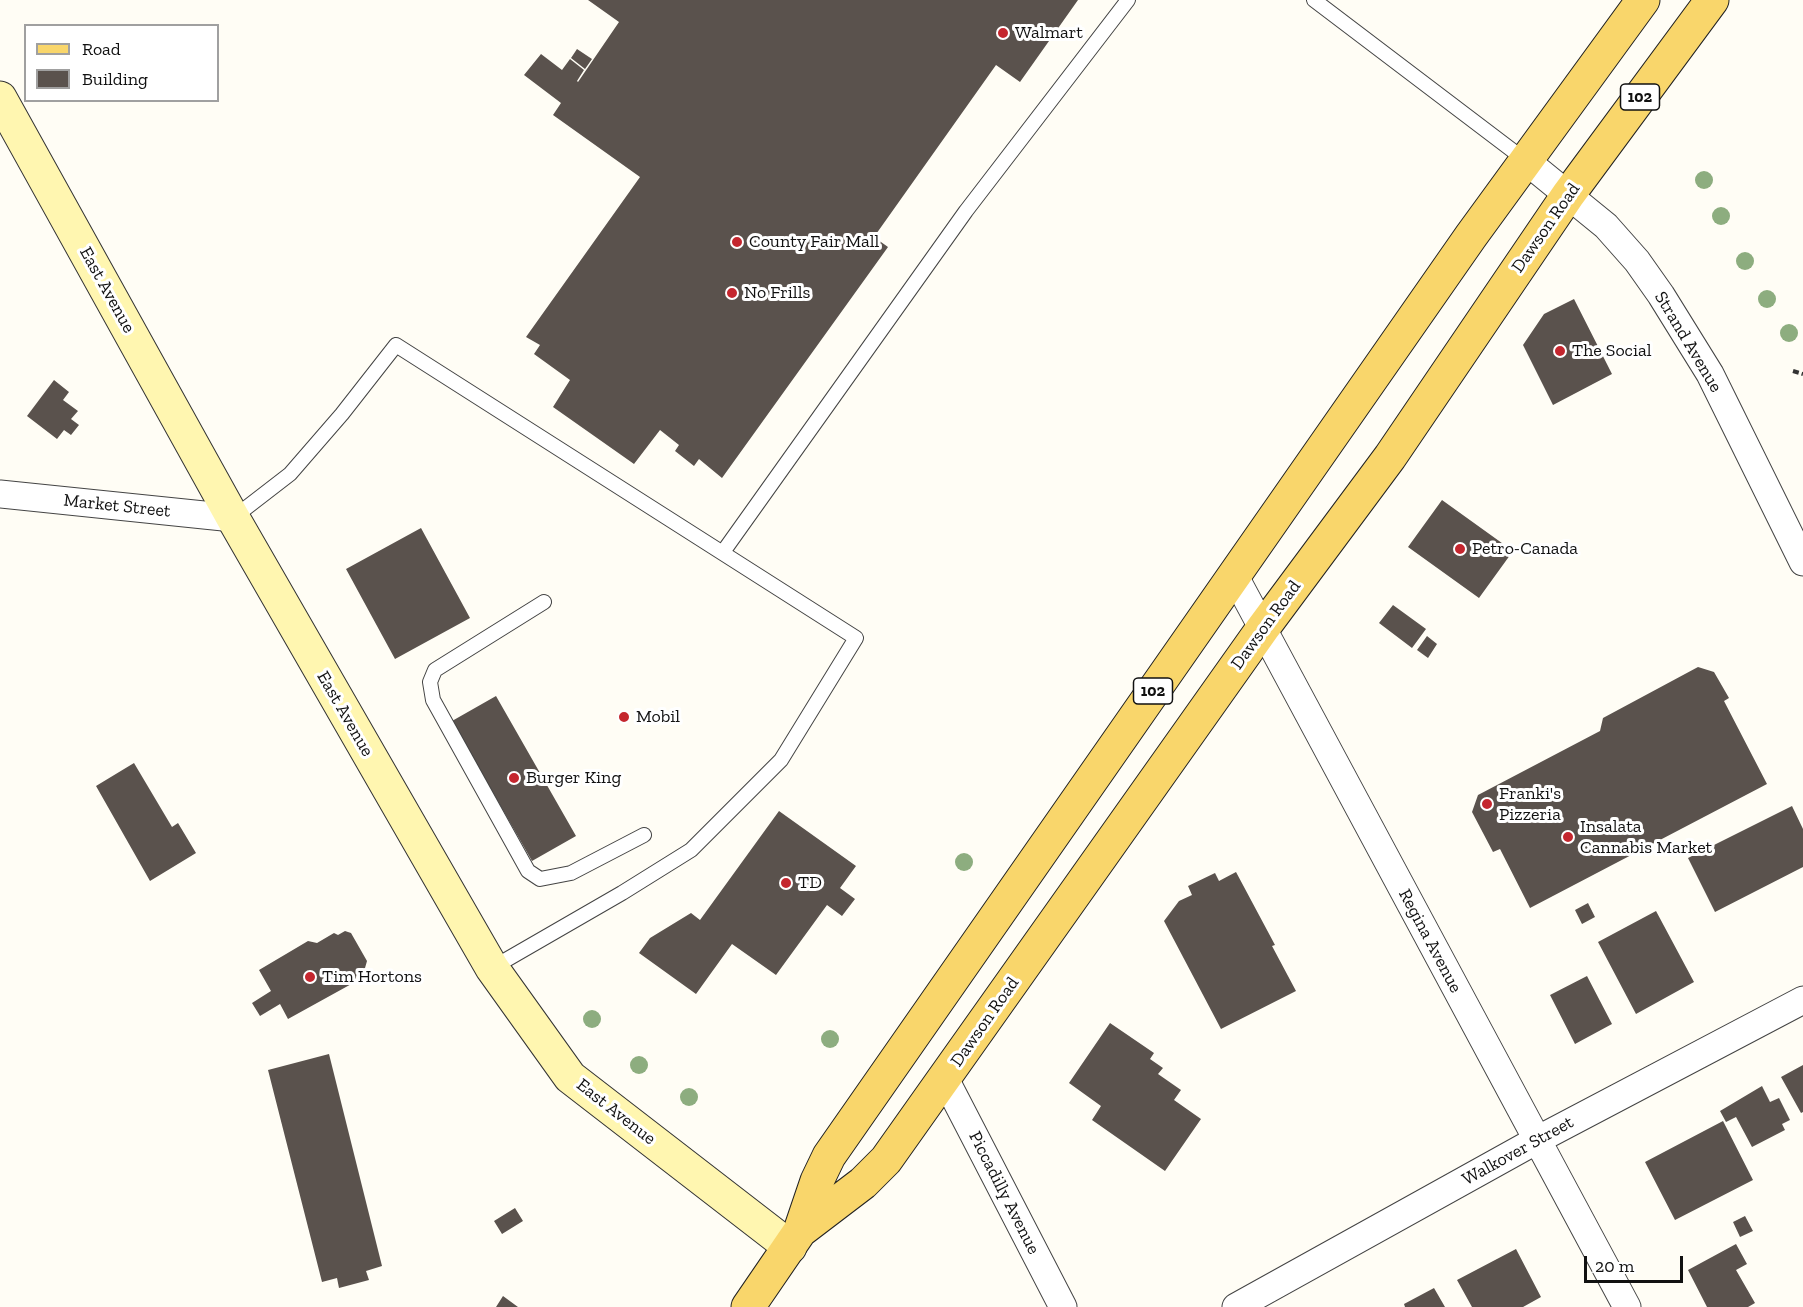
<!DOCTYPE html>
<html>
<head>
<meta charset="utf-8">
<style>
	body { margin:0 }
	#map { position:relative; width:1803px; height:1307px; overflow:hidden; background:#fffdf5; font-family:"Zilla Slab",serif }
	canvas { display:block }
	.legend { position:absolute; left:24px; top:24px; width:195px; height:78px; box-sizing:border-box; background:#fff; border:2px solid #a0a0a0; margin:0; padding:8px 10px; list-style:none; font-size:18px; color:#111 }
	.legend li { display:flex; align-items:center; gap:12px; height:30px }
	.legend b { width:30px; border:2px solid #a0a0a0 }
	.scale { position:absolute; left:1584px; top:1256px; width:99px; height:27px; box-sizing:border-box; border:3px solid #111; border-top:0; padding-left:8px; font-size:18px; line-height:21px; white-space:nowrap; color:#111; -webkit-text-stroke:4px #fff; paint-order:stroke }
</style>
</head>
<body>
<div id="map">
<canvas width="1803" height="1307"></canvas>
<ul class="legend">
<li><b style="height:8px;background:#f9d66b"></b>Road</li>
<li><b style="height:16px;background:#5a524d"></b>Building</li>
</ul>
<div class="scale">20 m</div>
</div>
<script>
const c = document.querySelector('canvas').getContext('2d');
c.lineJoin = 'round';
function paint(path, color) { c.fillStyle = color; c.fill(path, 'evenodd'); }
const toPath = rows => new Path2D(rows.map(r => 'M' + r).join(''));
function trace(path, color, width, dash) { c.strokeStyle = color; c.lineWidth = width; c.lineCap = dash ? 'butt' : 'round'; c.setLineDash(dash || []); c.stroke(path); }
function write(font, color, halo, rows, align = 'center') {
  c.font = font + ' "Zilla Slab",serif'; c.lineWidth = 6; c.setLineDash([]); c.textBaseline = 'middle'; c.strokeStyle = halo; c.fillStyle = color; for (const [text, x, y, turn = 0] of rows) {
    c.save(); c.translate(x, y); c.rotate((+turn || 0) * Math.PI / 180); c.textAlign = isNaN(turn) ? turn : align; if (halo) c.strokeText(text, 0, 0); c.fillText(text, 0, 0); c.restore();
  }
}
paint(toPath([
	[588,0,1078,0,1020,82,996,65,874,237,888,247,722,478,699,459,694,466,675,451,679,445,660,430,634,464,553,407,570,380,534,354,540,345,526,337,640,177,553,115,561,103,524,75,541,54,562,70,570,59,584,70,577,81,578,82,619,22],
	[577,49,592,59,585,69,571,58],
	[1574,299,1612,374,1553,405,1523,345,1544,314],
	[54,380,69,392,63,400,78,411,71,419,79,425,71,435,64,430,57,439,27,416],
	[1442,500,1513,551,1479,598,1408,547],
	[421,528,470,618,395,659,346,569],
	[1393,605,1426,629,1412,648,1379,623],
	[1427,636,1437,644,1428,658,1417,650],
	[1698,667,1714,672,1729,698,1724,701,1767,784,1530,908,1500,849,1493,852,1472,812,1478,795,1600,731,1603,718],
	[496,696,576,836,532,861,452,721],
	[134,763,172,827,178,823,196,853,150,881,96,786],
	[1792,806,1803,829,1803,867,1715,912,1688,858],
	[779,811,856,866,840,888,855,899,842,916,827,905,776,975,732,944,696,994,639,953,650,938,691,913,700,920],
	[1236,872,1275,945,1272,946,1296,991,1221,1029,1164,921,1179,901,1192,895,1188,886,1215,873,1219,881],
	[1588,903,1595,917,1582,924,1575,910],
	[1656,911,1694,982,1636,1014,1598,942],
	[345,931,351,933,367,961,365,968,357,972,355,982,288,1019,280,1004,260,1016,252,1003,271,991,259,970,308,941,317,943,334,933,338,935],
	[1587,976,1612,1024,1575,1044,1550,995],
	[1110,1023,1154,1053,1150,1059,1163,1068,1158,1074,1181,1090,1174,1100,1201,1119,1165,1171,1092,1120,1101,1106,1069,1083],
	[329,1054,382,1266,366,1271,369,1280,339,1288,337,1278,322,1282,268,1070],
	[1803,1065,1803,1112,1801,1113,1781,1077],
	[1762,1086,1770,1102,1779,1098,1790,1120,1782,1124,1785,1130,1752,1147,1736,1117,1726,1122,1720,1111],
	[1723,1121,1753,1180,1675,1220,1645,1162],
	[515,1208,523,1221,502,1234,494,1221],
	[1745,1216,1753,1231,1740,1237,1733,1222],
	[1736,1244,1747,1264,1736,1270,1755,1303,1748,1307,1707,1307,1688,1270],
	[1516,1249,1541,1297,1523,1307,1472,1307,1457,1280],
	[1434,1288,1445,1307,1405,1307,1404,1304],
	[503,1296,518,1307,496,1307]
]), '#5a524d');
const lane = toPath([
	[1314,0,1525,160],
	[233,518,290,474,342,414,396,345,856,638,781,760,691,850,622,893,492,968],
	[723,552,966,211,1128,0],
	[544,602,435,670,430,682,433,700,528,871,540,879,571,873,644,835]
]);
const street = toPath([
	[1525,160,1606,226,1637,261,1661,295,1710,374,1803,562],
	[0,494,233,518],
	[1234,575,1627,1307],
	[945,1079,1063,1307],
	[1236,1307,1537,1140,1803,1000]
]);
const secondary = toPath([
	[0,98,233,518,492,968,570,1077,790,1247]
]);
const primary = toPath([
	[800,1231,863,1183,886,1160,1263,628,1390,457,1568,195,1712,0],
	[748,1307,800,1231,817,1181,829,1156,1471,236,1643,0]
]);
trace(lane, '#444', 16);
trace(street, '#444', 29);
trace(secondary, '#333', 35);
trace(primary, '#222', 35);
trace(toPath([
	[1793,371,1803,374]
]), '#333', 4, [6, 3]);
trace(lane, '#fff', 14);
trace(street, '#fff', 27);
trace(secondary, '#fff6b0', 33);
trace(primary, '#f9d66b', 33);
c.fillStyle = '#8dad7f';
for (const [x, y] of [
	[1704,180],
	[1721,216],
	[1745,261],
	[1767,299],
	[1789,333],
	[964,862],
	[592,1019],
	[830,1039],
	[639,1065],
	[689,1097]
]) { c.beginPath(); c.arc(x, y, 9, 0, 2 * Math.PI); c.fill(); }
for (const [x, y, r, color] of [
	[1003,33,6,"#c4262e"],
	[737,242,6,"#c4262e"],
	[732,293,6,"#c4262e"],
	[1560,351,6,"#c4262e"],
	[1460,549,6,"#c4262e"],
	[624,717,6,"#c4262e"],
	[514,778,6,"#c4262e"],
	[1487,804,6,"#c4262e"],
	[1568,837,6,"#c4262e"],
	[786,883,6,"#c4262e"],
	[310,977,6,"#c4262e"]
]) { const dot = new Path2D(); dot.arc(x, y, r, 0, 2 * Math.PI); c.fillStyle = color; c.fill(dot); trace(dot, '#fff', 2); }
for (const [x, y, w] of [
	[1640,97,39],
	[1153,691,39]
]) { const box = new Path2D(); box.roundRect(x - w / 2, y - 13, w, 26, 4.5); c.fillStyle = '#fff'; c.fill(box); trace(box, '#111', 1.5); }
write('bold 16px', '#111', null, [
	["102",1640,97],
	["102",1153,691]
]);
write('18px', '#111', '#fff', [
	["Walmart",1015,33],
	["County Fair Mall",749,242],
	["No Frills",744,293],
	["The Social",1572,351],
	["Petro-Canada",1472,549],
	["Mobil",636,717],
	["Burger King",526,778],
	["Franki's",1499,794],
	["Pizzeria",1499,815],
	["Insalata",1580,827],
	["Cannabis Market",1580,848],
	["TD",798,883],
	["Tim Hortons",322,977]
], 'left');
write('18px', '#111', '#fff', [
	["Dawson Road",1546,228,-55],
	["East Avenue",107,290,61],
	["Strand Avenue",1688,342,59],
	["Market Street",117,506,6],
	["Dawson Road",1266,625,-54],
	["East Avenue",345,714,60],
	["Regina Avenue",1430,941,62],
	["Dawson Road",985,1022,-55],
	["East Avenue",616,1112,38],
	["Walkover Street",1518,1151,-29],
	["Piccadilly Avenue",1004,1193,63]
]);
</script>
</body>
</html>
